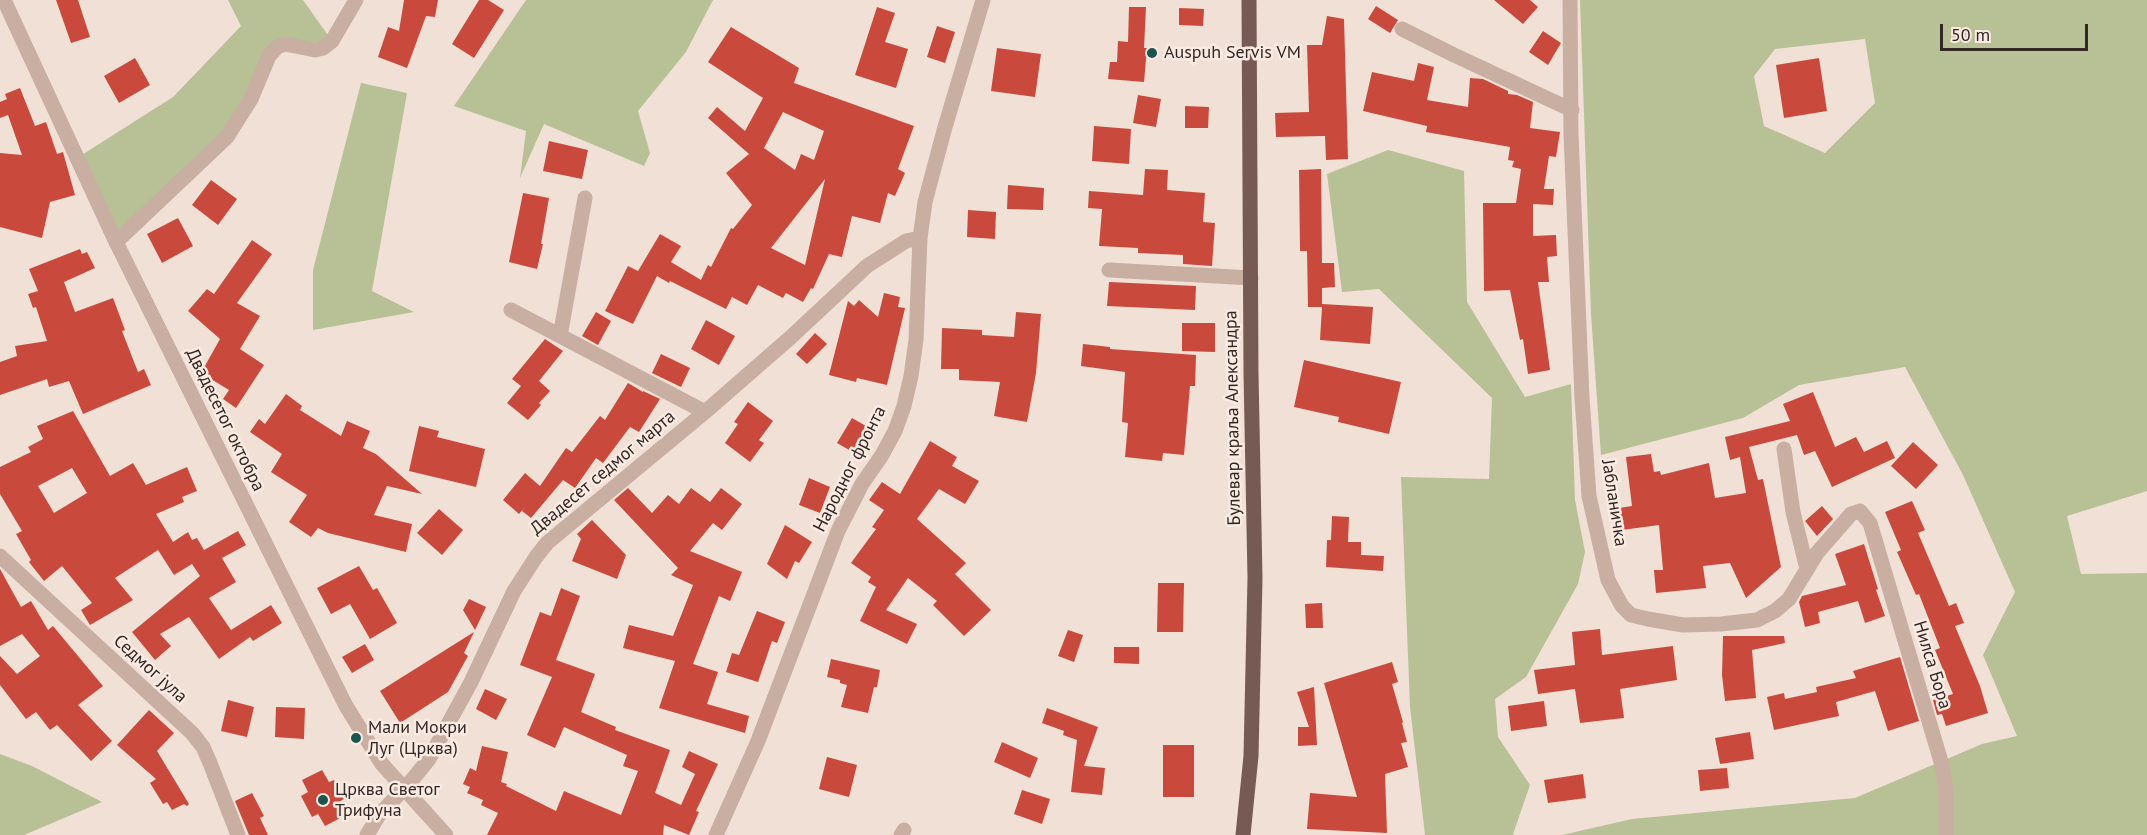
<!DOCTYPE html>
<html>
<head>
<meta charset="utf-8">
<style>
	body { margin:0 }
	#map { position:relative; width:2147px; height:835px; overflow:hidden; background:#f1e0d6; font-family:"PT Sans",sans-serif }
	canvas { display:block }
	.scale { position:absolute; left:1940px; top:24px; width:148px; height:27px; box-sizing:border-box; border:3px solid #332725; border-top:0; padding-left:8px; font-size:18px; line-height:21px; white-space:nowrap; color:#332725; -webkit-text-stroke:4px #f9ebe2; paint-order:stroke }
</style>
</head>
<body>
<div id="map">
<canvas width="2147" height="835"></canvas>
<div class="scale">50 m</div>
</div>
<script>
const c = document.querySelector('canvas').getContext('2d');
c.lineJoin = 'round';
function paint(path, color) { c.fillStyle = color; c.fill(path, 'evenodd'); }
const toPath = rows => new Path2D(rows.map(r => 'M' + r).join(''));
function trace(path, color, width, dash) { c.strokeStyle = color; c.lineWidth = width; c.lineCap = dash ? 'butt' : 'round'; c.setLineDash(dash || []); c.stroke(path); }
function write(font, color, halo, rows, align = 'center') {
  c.font = font + ' "PT Sans",sans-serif'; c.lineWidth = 5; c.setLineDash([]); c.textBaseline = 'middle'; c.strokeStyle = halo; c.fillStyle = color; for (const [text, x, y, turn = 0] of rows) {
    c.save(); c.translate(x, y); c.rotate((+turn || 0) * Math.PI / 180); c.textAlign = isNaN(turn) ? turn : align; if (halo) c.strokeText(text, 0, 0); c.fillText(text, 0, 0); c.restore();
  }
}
paint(toPath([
	[228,0,303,0,332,41,285,44,227,137,116,242,77,158,173,97,241,26],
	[526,0,713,0,686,52,638,111,650,153,644,166,544,124,520,178,526,131,454,106],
	[1580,0,2147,0,2147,491,2067,516,2081,574,2147,573,2147,835,1562,835,1632,819,1855,798,1982,744,2017,736,1983,655,2015,592,1963,475,1905,367,1799,385,1743,418,1601,455,1591,314],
	[1865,39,1875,103,1825,153,1764,126,1754,76,1775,49],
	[361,83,407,93,372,291,414,312,313,330,313,270],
	[1388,150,1464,171,1467,302,1525,397,1571,384,1575,500,1585,552,1578,584,1526,677,1495,699,1498,737,1530,785,1513,834,1515,835,1425,835,1410,707,1401,477,1489,479,1492,398,1379,289,1342,292,1327,174],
	[0,754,32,766,102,802,24,835,0,835]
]), '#b8c096');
paint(toPath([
	[56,0,78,0,90,37,71,43],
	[404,0,438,0,435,17,426,16,407,68,378,57,388,27,399,31],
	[479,0,488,0,504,10,474,58,452,44],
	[1494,0,1530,0,1538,7,1523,24],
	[1376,6,1398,20,1390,33,1368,19],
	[877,7,895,13,885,42,908,49,896,88,855,75],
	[1129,7,1146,7,1144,48,1147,48,1144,82,1108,79,1110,62,1117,62,1118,41,1128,42],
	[1179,8,1204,9,1203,26,1179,25],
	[1327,16,1344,19,1348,159,1326,160,1325,136,1276,137,1275,113,1309,112,1307,45,1322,45],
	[937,26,955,32,945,63,927,57],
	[731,27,799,68,794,83,914,126,898,169,905,173,895,196,888,193,880,223,852,216,842,257,829,254,813,289,811,288,803,302,786,293,783,298,758,285,747,305,732,297,726,309,670,281,669,283,657,276,633,324,605,311,628,266,638,271,660,234,681,246,671,262,701,280,708,265,711,267,731,228,733,229,752,205,726,173,749,154,708,118,717,107,745,131,763,98,708,62],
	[783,112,824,131,814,160,801,154,795,170,764,148],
	[825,179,805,265,771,248],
	[1543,31,1561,43,1548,65,1529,52],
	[997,48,1041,54,1035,97,991,91],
	[135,58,150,85,119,103,104,76],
	[1819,58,1827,111,1784,118,1776,65],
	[1418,63,1434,67,1427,100,1468,107,1470,78,1483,79,1508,91,1508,94,1517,95,1533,102,1530,128,1560,132,1556,157,1549,156,1544,189,1554,189,1553,205,1533,204,1533,236,1556,235,1557,256,1547,257,1549,282,1538,282,1550,370,1528,374,1523,339,1520,340,1510,290,1484,291,1483,203,1516,203,1521,169,1512,167,1514,161,1508,160,1510,147,1426,132,1427,126,1363,111,1372,72,1414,81],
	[20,88,35,126,46,122,57,154,63,152,75,195,50,202,42,238,0,227,0,153,22,155,8,115,0,118,0,102,7,99,5,94],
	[1138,95,1161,99,1156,127,1133,123],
	[1185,106,1209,107,1208,128,1185,128],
	[1094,126,1131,129,1129,164,1092,161],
	[549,141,588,150,582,179,543,171],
	[1145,169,1168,170,1167,190,1205,193,1203,222,1215,223,1212,266,1183,264,1183,255,1138,253,1138,248,1099,246,1102,209,1088,208,1089,191,1143,195],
	[1321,169,1322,263,1334,263,1335,287,1322,288,1322,304,1373,307,1370,344,1320,340,1322,307,1308,307,1307,251,1300,251,1299,170],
	[211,180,237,199,218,225,192,205],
	[1008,185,1044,188,1043,210,1007,209],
	[523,193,549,198,541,244,543,244,537,269,509,262],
	[968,210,996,212,995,239,967,237],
	[178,218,193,246,162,263,147,234],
	[252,240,272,254,237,303,260,316,240,349,264,365,236,408,223,399,229,390,201,373,220,339,188,311,207,289,214,294],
	[80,249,82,254,87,252,95,268,64,282,75,312,113,298,125,330,122,331,138,372,144,369,151,385,83,414,69,381,49,387,47,379,0,395,0,362,17,356,15,346,47,341,36,307,33,308,28,294,38,291,29,269],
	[1109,282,1196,286,1195,310,1107,306],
	[884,293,900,297,898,307,905,308,887,385,857,378,856,382,829,375,848,301,854,306,859,300,878,317],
	[596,312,611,321,598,345,582,336],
	[1016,312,1041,314,1036,373,1027,422,994,416,1000,382,959,380,959,369,941,369,942,328,982,330,982,335,1014,337],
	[706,320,735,336,719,365,691,349],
	[1182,323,1215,323,1215,352,1182,351],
	[815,333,827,344,807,364,796,354],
	[545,339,563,351,539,381,550,391,539,403,541,405,528,420,507,403,521,386,512,379],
	[1083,344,1110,347,1110,349,1196,355,1195,386,1190,386,1184,455,1163,453,1162,461,1125,457,1128,423,1122,422,1125,372,1081,366],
	[661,354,690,368,681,387,652,373],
	[1304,360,1401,382,1389,434,1338,422,1339,417,1294,407],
	[628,383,643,392,643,391,660,399,639,432,630,427,603,463,596,458,575,488,563,480,531,518,522,511,525,507,519,514,503,500,525,473,540,486,566,448,572,452,600,416,605,420],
	[1813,392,1835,447,1856,437,1864,452,1887,441,1895,458,1832,487,1815,451,1804,455,1797,435,1749,447,1758,480,1763,479,1781,567,1746,598,1730,563,1703,566,1706,588,1656,593,1654,570,1663,570,1659,525,1622,530,1619,508,1632,506,1626,457,1651,454,1654,472,1660,471,1661,475,1709,463,1715,498,1746,493,1740,457,1730,460,1725,437,1790,421,1783,404],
	[286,394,302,406,300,410,341,436,347,421,370,431,363,448,376,454,422,494,387,486,374,515,412,524,406,552,328,533,318,528,311,537,289,522,307,495,271,472,282,454,250,432,259,419,265,424],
	[748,402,773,421,759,440,764,443,750,462,725,443,738,424,734,422],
	[73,411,110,476,133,463,146,485,187,467,197,491,182,497,184,502,156,514,173,542,188,532,192,540,197,538,204,550,238,531,246,545,222,558,236,582,209,598,231,630,271,605,282,623,253,641,250,637,219,659,189,617,160,634,171,646,155,660,132,632,200,576,192,564,174,575,158,550,115,578,133,600,90,625,81,610,92,603,62,566,44,581,29,562,31,560,16,534,22,531,0,494,0,467,31,452,28,447,43,439,37,426],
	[72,468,87,493,54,513,38,486],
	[852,418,873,430,858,455,837,443],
	[419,426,439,431,437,437,485,449,476,487,409,471],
	[930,441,957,457,952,466,979,481,965,504,939,489,917,519,966,563,955,574,991,610,964,636,933,605,937,601,908,578,886,610,917,624,907,644,860,621,876,587,868,582,871,577,851,563,876,529,872,527,884,510,869,500,882,482,900,494],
	[1913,442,1938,465,1916,489,1891,466],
	[809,478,830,487,820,513,799,505],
	[628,488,652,513,668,495,679,504,691,488,710,502,721,488,742,504,722,530,713,523,690,551,742,572,730,601,719,596,693,664,718,672,707,704,749,716,745,733,659,708,675,661,623,648,629,625,673,636,693,585,671,575,678,568,614,500],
	[1912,501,1925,530,1918,533,1949,606,1956,603,1964,623,1955,626,1980,686,1988,713,1946,726,1942,714,1937,715,1933,700,1953,694,1935,650,1940,648,1919,594,1916,595,1897,552,1901,550,1885,512],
	[1822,506,1833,519,1817,536,1805,521],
	[439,509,463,530,442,555,417,533],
	[1332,516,1349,517,1348,542,1361,542,1361,555,1384,556,1383,571,1326,567,1327,540,1331,540],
	[592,520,626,555,617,579,572,561,581,539,577,534],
	[785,525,812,542,799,563,795,561,787,579,767,564],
	[1864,544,1878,589,1876,590,1885,616,1865,623,1858,601,1818,612,1820,623,1805,627,1799,602,1802,596,1846,585,1835,554],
	[359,566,373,590,377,588,397,623,370,639,350,604,331,614,317,588],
	[0,569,21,607,31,601,48,630,53,626,103,686,78,705,112,741,91,761,57,725,50,730,36,712,26,719,0,685,0,656,17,674,40,656,22,634,0,646],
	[1158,583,1184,583,1183,632,1157,632],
	[561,588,580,596,556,660,595,674,581,712,616,727,615,730,670,750,655,793,681,805,695,774,682,767,689,751,718,764,696,811,699,812,689,835,664,825,663,835,487,835,498,813,481,805,483,800,467,793,470,787,463,784,470,768,476,771,482,746,508,752,501,782,507,784,506,786,556,811,564,791,621,815,638,771,623,766,627,755,564,727,555,748,527,735,552,677,520,665,540,612,551,616],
	[469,599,486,607,475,630,463,610],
	[1322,603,1323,628,1306,628,1305,604],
	[757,611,785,622,777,643,772,641,758,682,726,672,732,653,739,655],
	[1600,629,1602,655,1673,646,1677,680,1620,689,1624,718,1580,723,1575,689,1538,694,1534,670,1575,665,1572,632],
	[1068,630,1083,635,1074,662,1058,656],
	[474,632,464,653,468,656,448,692,400,723,380,691],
	[1723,636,1784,636,1785,643,1752,650,1756,698,1725,701,1722,675],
	[365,644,374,660,352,673,342,657],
	[1114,647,1139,647,1139,664,1114,663],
	[1900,657,1919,721,1888,731,1875,691,1836,702,1839,716,1774,730,1767,697,1784,693,1785,699,1817,692,1816,687,1856,678,1853,671],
	[831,659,880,670,877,687,874,687,868,713,841,707,847,685,840,683,840,680,827,677],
	[1392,662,1398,682,1392,684,1403,722,1402,723,1407,742,1401,743,1408,767,1385,774,1387,833,1307,829,1310,793,1357,797,1324,683],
	[1314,687,1317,745,1298,746,1298,727,1309,727,1297,692],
	[485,689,507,699,496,720,476,709],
	[228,700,254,707,247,737,221,731],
	[1544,701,1547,726,1511,731,1508,706],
	[276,707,305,708,304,739,275,737],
	[1047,708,1098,727,1084,766,1105,768,1102,795,1071,792,1077,740,1063,735,1064,731,1042,723],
	[149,710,174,733,157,751,189,804,187,806,184,804,172,810,167,802,163,804,150,783,156,779,117,745],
	[1750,732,1754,759,1720,764,1715,738],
	[1002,742,1038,758,1030,778,994,762],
	[1163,745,1194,745,1194,797,1163,797],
	[827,757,857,765,849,797,819,789],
	[1727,768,1729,788,1700,791,1698,770],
	[322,770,329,782,334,780,344,799,339,802,346,815,325,826,318,814,312,817,301,796,308,792,302,780],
	[1583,774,1586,798,1548,803,1544,780],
	[1022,790,1050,799,1042,824,1014,814],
	[252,793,264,816,260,818,268,835,249,835,235,801]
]), '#c94a3c');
trace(toPath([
	[4,0,116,242,346,706,382,764,446,835],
	[1570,0,1571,135,1582,398,1589,496,1608,580,1622,606,1631,615,1648,619,1683,625,1721,624,1757,620,1775,611,1789,599,1817,553,1851,514,1860,511,1870,523,1942,765,1946,789,1946,835],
	[1402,29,1454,55,1572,110],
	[116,242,227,137,251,99,269,56,277,47,285,44,315,50,323,48,332,41,356,0],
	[1109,270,1251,278],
	[511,310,705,412],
	[560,336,585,198],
	[1784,449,1793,512,1807,569],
	[0,556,192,733,203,747,210,763,238,835],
	[367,835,379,815,412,780,429,759,471,682,514,591,536,557,547,543,705,412,791,337,867,266,906,241,920,238],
	[716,835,758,741,838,531,862,484,882,455,895,431,904,406,911,376,916,340,920,238,925,202,945,127,983,0],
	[901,835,904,830]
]), '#c9aea2', 15);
trace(toPath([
	[1243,835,1251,756,1255,578,1251,373,1249,0]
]), '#765b55', 15);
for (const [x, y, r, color] of [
	[1152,53,6,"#1a5551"],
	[356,738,6,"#1a5551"],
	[323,800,6,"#1a5551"]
]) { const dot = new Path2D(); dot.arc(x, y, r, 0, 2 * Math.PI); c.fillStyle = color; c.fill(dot); trace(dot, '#f9ebe2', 2); }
write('18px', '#332725', '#f9ebe2', [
	["Auspuh Servis VM",1164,53],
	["Мали Мокри",368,728],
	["Луг (Црква)",368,749],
	["Црква Светог",335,790],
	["Трифуна",335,811]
], 'left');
write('18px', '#332725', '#f9ebe2', [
	["Булевар краља Александра",1233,418,-91],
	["Двадесетог октобра",225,420,64],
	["Народног фронта",850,469,-63],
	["Двадесет седмог марта",603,473,-40],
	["Јабланичка",1614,503,81],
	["Нилса Бора",1932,665,73],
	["Седмог јула",150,669,42]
]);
</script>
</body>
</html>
